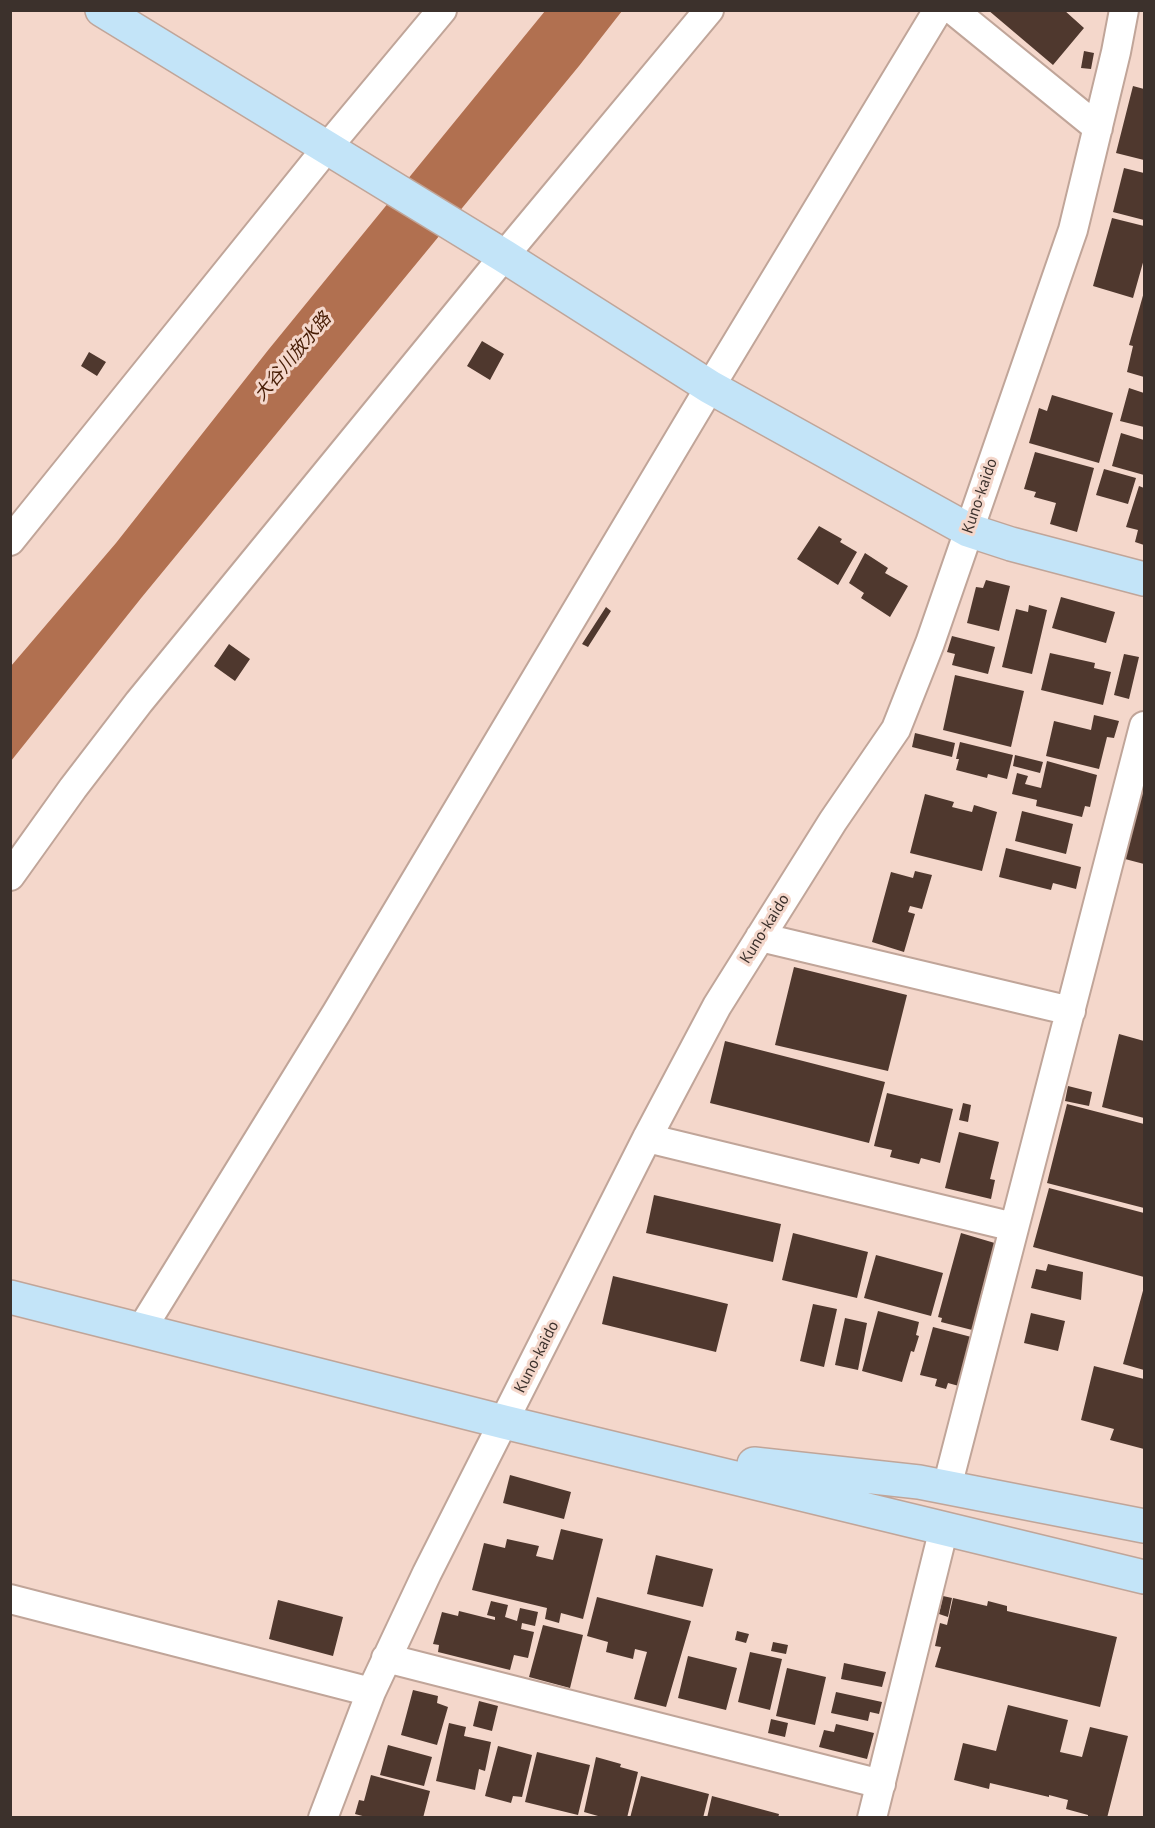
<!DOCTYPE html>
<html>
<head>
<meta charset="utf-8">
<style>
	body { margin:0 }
	#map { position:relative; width:1155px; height:1828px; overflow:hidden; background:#f4d7cb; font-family:"PT Sans",sans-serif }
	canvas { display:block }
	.frame { position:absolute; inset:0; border:12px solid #3c312c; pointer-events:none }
</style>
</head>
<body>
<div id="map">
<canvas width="1155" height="1828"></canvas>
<div class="frame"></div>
</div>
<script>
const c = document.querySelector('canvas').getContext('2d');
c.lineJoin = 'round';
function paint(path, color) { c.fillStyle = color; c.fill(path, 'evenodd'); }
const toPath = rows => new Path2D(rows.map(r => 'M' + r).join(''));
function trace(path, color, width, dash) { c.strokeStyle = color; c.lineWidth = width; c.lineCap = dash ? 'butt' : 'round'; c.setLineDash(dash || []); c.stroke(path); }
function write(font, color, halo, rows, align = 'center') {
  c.font = font + ' "PT Sans","Noto Sans JP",sans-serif'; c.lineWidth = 6; c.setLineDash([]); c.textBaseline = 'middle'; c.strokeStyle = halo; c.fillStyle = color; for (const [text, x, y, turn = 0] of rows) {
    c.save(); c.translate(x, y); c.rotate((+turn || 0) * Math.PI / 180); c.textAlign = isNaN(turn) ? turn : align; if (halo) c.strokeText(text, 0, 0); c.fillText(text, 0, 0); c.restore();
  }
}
paint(toPath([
	[545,11,622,11,579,66,142,597,11,761,11,666,116,543,269,349]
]), '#b17050');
paint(toPath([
	[988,10,1064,10,1084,28,1053,65],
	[1084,51,1094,53,1091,69,1081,68],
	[1133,86,1144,89,1144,160,1116,153],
	[1124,168,1144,173,1144,220,1113,212],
	[1112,218,1144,226,1144,259,1133,298,1093,286],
	[1144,292,1144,377,1127,372,1133,346,1129,345],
	[482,341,504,354,490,380,467,366],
	[89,352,106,362,97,376,81,366],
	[1129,388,1144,393,1144,427,1120,421],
	[1052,395,1113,413,1099,463,1029,443,1039,408,1047,411],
	[1121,433,1144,440,1144,475,1112,466],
	[1035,452,1094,468,1077,532,1050,524,1056,503,1034,497,1036,492,1024,489],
	[1104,469,1136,478,1128,504,1096,495],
	[1139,486,1144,488,1144,545,1135,542,1138,530,1126,527],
	[819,526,842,539,840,542,857,552,838,585,797,559],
	[865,553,888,568,885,573,908,586,890,617,861,598,864,593,849,583],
	[986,580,1010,586,999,631,967,623,976,587,983,588],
	[1061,597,1115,612,1106,643,1052,628],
	[1029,605,1047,610,1032,674,1002,667,1016,609,1028,612],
	[606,607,611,611,588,647,582,644],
	[952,636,995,647,988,674,952,665,955,654,947,652],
	[229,644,250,659,235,681,214,666],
	[1050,653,1095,663,1094,668,1111,672,1103,705,1041,690],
	[1124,654,1139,657,1129,699,1114,695],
	[955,675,1024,691,1011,747,943,730],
	[1094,715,1119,721,1114,738,1107,737,1099,769,1046,756,1054,721,1091,730],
	[915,733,955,743,952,757,912,747],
	[960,742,1013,755,1007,779,988,774,987,778,956,770,959,759,956,759],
	[1015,755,1043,762,1040,773,1013,766],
	[1047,761,1097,775,1090,807,1085,806,1082,817,1036,806,1037,800,1012,794,1017,773,1028,776,1025,784,1041,788],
	[1144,782,1144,864,1125,859],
	[925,794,954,802,952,807,972,812,974,805,997,812,982,871,910,853],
	[1022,811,1073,824,1066,854,1015,841],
	[1006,848,1081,867,1076,889,1053,883,1051,890,999,877],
	[915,871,932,875,922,909,910,906,908,912,915,914,904,952,872,942,891,872,913,878],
	[794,967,907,995,888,1071,775,1045],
	[1119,1034,1144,1041,1144,1118,1102,1107],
	[725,1041,885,1082,869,1143,710,1103],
	[1068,1086,1092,1092,1089,1106,1065,1101],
	[887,1093,953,1109,940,1163,921,1158,919,1164,890,1157,892,1150,874,1146],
	[963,1103,971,1105,968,1122,959,1120],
	[1067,1104,1144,1124,1144,1208,1047,1183],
	[959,1132,999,1142,990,1179,995,1180,991,1199,945,1188],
	[1049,1188,1144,1213,1144,1277,1033,1247],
	[654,1195,781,1224,773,1262,646,1233],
	[793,1233,868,1252,857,1298,782,1280],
	[961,1233,998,1244,991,1269,988,1268,979,1302,983,1303,976,1331,941,1322,942,1318,938,1317],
	[876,1255,943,1273,931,1316,864,1298],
	[1048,1264,1083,1272,1081,1300,1031,1288,1036,1269,1046,1271],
	[613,1276,728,1304,716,1352,602,1324],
	[1144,1287,1144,1370,1123,1364],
	[813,1304,837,1309,824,1367,800,1361],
	[878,1311,919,1322,916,1335,919,1336,914,1352,911,1351,902,1382,862,1371],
	[1031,1313,1065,1321,1058,1351,1024,1343],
	[845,1318,867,1323,858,1370,835,1365],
	[933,1327,979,1339,966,1388,948,1383,946,1389,935,1386,937,1379,920,1375],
	[1094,1366,1144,1379,1144,1449,1110,1440,1114,1429,1081,1420],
	[510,1475,571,1492,564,1519,503,1503],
	[561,1529,603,1539,583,1619,561,1613,559,1623,545,1619,547,1608,472,1590,484,1543,505,1548,507,1539,539,1546,536,1556,553,1560],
	[656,1555,713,1569,703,1607,647,1594],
	[943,1596,952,1598,948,1617,939,1614],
	[597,1597,691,1621,666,1707,634,1699,647,1652,635,1649,633,1659,606,1652,608,1642,587,1636],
	[953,1598,987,1606,988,1601,1007,1606,1007,1611,1117,1637,1100,1707,935,1667,941,1647,935,1646,940,1623,947,1625],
	[278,1600,343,1617,333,1656,269,1639],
	[491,1601,508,1605,505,1617,517,1621,520,1608,538,1612,535,1626,522,1623,521,1629,534,1632,528,1658,514,1655,510,1670,438,1652,439,1645,433,1644,442,1612,458,1616,459,1611,495,1620,495,1617,487,1615],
	[543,1625,583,1635,570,1688,529,1677],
	[737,1631,749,1634,746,1643,735,1640],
	[773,1642,788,1645,786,1654,771,1651],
	[750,1652,782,1659,770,1710,738,1702],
	[688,1656,737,1668,726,1710,678,1698],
	[844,1663,886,1672,882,1687,841,1679],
	[787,1668,826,1677,815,1725,776,1716],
	[413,1690,438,1696,437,1703,448,1707,437,1745,401,1735],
	[836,1692,882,1702,879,1714,870,1712,868,1721,831,1713],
	[479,1701,498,1706,492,1731,473,1726],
	[1008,1705,1068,1720,1060,1752,1082,1757,1090,1727,1128,1736,1107,1818,1088,1818,1088,1815,1066,1809,1068,1800,1049,1795,1049,1797,990,1783,989,1789,954,1780,963,1743,996,1751],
	[771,1719,788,1723,785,1737,768,1733],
	[449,1723,466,1727,464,1736,491,1742,485,1771,479,1769,475,1790,436,1781],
	[836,1724,874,1733,867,1759,819,1747,824,1730,834,1732],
	[388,1745,432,1757,424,1786,380,1775],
	[498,1746,532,1755,522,1797,513,1796,511,1803,485,1796],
	[537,1752,590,1765,578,1815,525,1802],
	[596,1757,621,1764,620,1767,638,1772,627,1818,605,1818,584,1812],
	[371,1775,430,1791,423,1818,370,1818,355,1814,359,1800,364,1801],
	[641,1776,709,1794,703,1818,630,1818],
	[712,1796,779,1814,778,1818,707,1818]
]), '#4f382e');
const street = toPath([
	[953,10,1098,128],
	[10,541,326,149,442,10],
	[10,876,73,788,139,702,504,256,709,10],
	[760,937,1071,1011],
	[647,1138,1014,1227],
	[141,1330,337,1012,710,387,938,10],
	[947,1487,1144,726],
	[10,1599,371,1692],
	[386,1658,881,1784],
	[323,1818,371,1692,427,1573,647,1138,717,1006,833,821,896,729,930,643,1073,230,1116,52,1124,10],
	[872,1818,944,1528]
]);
const secondary = toPath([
	[102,10,504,256,710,387,968,530,1011,544,1144,579],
	[10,1297,504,1422,1144,1577],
	[754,1464,919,1482,1144,1526]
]);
trace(street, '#c0a599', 32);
trace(secondary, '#c0a599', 36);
trace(street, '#fff', 28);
trace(secondary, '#c3e4f8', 33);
write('16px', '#3c312c', '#f4d7cb', [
	["Kuno-kaido",980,496,-71],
	["Kuno-kaido",765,929,-58],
	["Kuno-kaido",537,1357,-63]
]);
write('italic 18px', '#471c04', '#f4d7cb', [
	["大谷川放水路",293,357,-50]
]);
</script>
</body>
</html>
